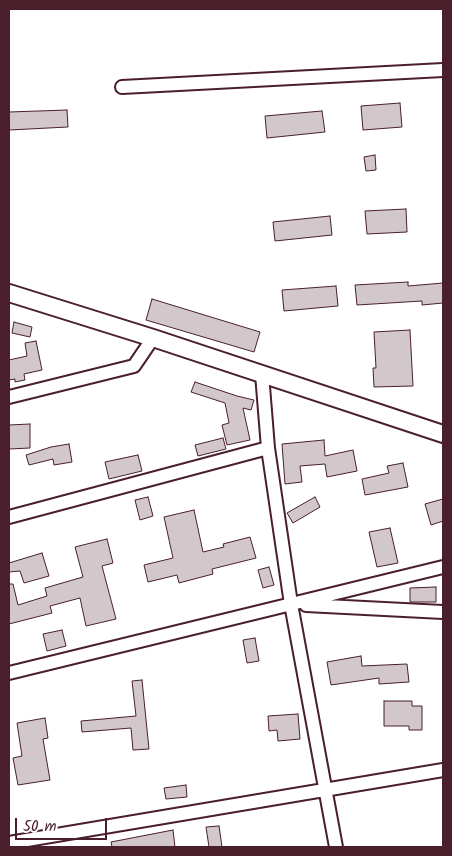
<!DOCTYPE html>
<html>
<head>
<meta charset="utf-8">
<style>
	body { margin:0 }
	#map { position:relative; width:452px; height:856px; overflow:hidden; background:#fff; font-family:Kalam,sans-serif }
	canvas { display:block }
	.frame { position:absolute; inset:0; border:10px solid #4a1f2b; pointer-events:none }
	.scale { position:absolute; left:15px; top:818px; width:92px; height:22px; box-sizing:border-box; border:2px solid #4a1f2b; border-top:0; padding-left:6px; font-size:15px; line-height:18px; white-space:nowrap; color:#4a1f2b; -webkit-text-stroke:4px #fff; paint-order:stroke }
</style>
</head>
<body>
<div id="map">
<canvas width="452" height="856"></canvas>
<div class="frame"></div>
<div class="scale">50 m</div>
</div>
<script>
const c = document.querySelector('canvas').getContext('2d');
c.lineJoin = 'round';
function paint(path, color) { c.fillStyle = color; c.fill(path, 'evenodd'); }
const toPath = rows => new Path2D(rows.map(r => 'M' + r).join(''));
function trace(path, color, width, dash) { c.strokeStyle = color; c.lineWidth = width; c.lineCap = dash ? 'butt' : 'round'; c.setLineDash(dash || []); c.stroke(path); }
const building = toPath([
	[400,103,402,127,363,130,361,106,400,103],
	[67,110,68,127,9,130,9,112,67,110],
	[322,111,325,132,267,138,265,116,322,111],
	[375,155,376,170,366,171,364,157,375,155],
	[406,209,407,232,367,234,365,211,406,209],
	[330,216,332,235,275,241,273,222,330,216],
	[408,282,408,286,443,283,443,303,422,305,422,301,357,305,355,285,408,282],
	[336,286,338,306,284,311,282,290,336,286],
	[152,299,260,332,254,352,146,320,152,299],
	[14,322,32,327,30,337,12,333,14,322],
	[410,330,413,386,374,387,373,368,376,368,374,332,410,330],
	[36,341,42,370,24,374,25,380,15,382,15,379,9,380,9,360,27,356,25,343,36,341],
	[195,382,237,396,254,400,251,410,243,408,250,440,227,445,222,425,229,423,225,403,191,392,195,382],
	[30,424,30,448,9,449,9,425,30,424],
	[223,438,226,449,198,456,195,445,223,438],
	[324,440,325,456,353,450,357,471,327,477,325,464,300,466,302,482,285,484,282,444,324,440],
	[69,444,72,462,54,465,53,459,29,465,26,455,51,447,69,444],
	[138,455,142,471,109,479,105,462,138,455],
	[403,463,408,487,365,495,362,479,389,473,387,466,403,463],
	[148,497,153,516,140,520,135,500,148,497],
	[315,497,320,507,293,523,287,513,315,497],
	[443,499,443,521,431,525,425,504,443,499],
	[194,510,203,552,224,547,223,544,250,537,256,558,212,569,213,574,179,583,177,575,148,582,144,565,173,558,164,517,194,510],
	[390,528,398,563,377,567,369,532,390,528],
	[107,539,113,563,102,566,116,619,86,626,80,598,50,606,52,613,9,624,9,584,13,584,18,605,47,596,45,588,83,577,75,547,107,539],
	[42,553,49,576,24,583,20,571,9,572,9,563,42,553],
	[269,567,274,585,263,588,258,570,269,567],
	[436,587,436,602,410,602,410,588,436,587],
	[62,630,66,646,47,651,43,634,62,630],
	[255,638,259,661,247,663,243,640,255,638],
	[361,656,362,666,407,664,409,682,379,684,379,678,331,685,327,662,361,656],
	[142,680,149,749,133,750,131,728,82,732,81,721,136,716,132,681,142,680],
	[384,701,412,701,412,706,422,706,422,730,409,730,409,726,384,726,384,701],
	[298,714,300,739,278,741,277,730,269,731,268,716,298,714],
	[45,718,48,738,43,739,50,780,18,785,13,758,22,756,17,723,45,718],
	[186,785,187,797,166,799,164,788,186,785],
	[219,826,222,847,209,847,206,827,219,826],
	[173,830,175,847,112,847,111,842,173,830]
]);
paint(building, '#d2c7cb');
trace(building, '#4a1f2b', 1);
const minor = toPath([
	[122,87,443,70],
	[262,374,268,448,291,604,336,847],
	[9,397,134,366,153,338],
	[9,517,268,448],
	[306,605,443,612],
	[9,673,443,567],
	[9,843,443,770]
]);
const major = toPath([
	[9,293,153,338,443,434]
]);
trace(minor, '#4a1f2b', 16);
trace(major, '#4a1f2b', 20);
trace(minor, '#fff', 12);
trace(major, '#fff', 16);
</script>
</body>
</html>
